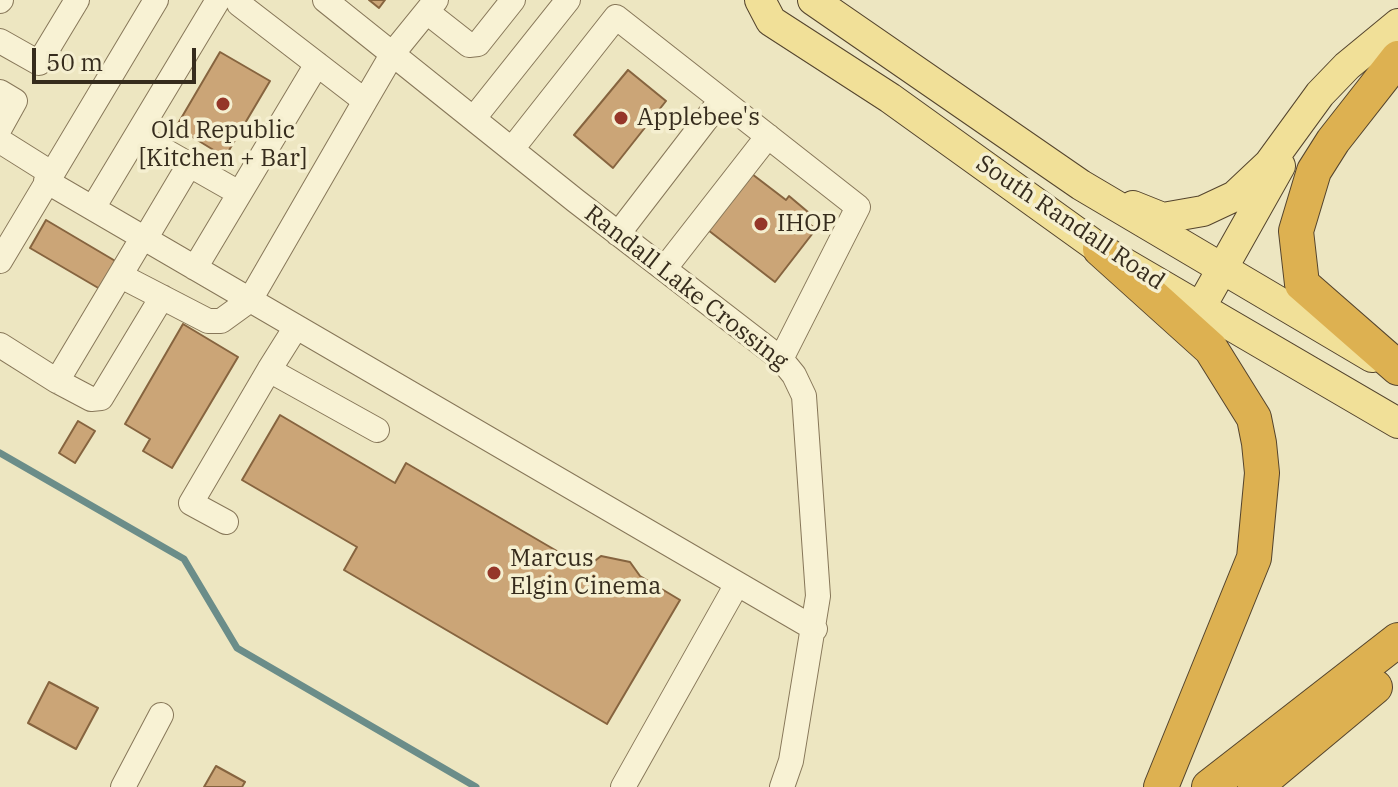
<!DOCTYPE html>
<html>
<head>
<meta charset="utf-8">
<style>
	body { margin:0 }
	#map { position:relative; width:1398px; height:787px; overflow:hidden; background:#ede6c1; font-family:"IBM Plex Serif",serif }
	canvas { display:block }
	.scale { position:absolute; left:32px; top:48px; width:164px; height:36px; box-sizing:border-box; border:4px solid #362c1d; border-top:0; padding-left:10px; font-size:24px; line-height:28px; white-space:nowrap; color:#362c1d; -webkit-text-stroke:6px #f5efd0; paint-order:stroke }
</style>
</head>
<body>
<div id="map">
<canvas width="1398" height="787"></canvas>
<div class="scale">50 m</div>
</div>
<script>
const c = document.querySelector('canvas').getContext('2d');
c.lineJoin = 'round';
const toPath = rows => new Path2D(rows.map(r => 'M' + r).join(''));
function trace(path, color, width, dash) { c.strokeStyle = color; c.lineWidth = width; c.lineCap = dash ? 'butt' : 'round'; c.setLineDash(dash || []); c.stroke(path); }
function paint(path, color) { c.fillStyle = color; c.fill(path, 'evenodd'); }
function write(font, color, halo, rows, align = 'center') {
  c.font = font + ' "IBM Plex Serif",serif'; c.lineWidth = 7; c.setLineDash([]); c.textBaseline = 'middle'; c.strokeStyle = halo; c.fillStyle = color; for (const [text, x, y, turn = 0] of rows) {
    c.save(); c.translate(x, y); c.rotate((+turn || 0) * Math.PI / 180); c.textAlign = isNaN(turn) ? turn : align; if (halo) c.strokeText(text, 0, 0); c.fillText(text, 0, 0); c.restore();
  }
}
trace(toPath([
	[0,453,184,559,237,648,476,787]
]), '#6b8d89', 7);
const building = toPath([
	[369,0,385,0,379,8,369,0],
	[220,52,270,81,225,157,176,127,220,52],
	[628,70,666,101,613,168,574,135,628,70],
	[752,174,786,200,789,196,808,212,803,219,816,229,775,282,708,230,752,174],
	[46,220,117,262,100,289,30,248,46,220],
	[183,324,238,357,172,468,143,451,150,439,125,424,183,324],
	[280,415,395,483,406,463,586,568,601,556,630,562,640,576,680,600,607,724,344,570,357,547,242,480,280,415],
	[78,421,95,431,75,463,59,453,78,421],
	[49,682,98,708,76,749,28,723,49,682],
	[216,766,245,782,242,787,204,787,216,766]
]);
paint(building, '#cba577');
trace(building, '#86643f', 2);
const minor = toPath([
	[241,0,239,4,365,101,393,53,436,0],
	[325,0,576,201,781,359,794,375,804,396,818,596,791,761,782,787],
	[0,1,1,0],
	[427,12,469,45,478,44,513,0],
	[0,41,39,63,77,0],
	[0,92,15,101,0,128],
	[474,118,568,0],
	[137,135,239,193],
	[0,141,51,173],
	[512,149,616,17,858,207,781,359],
	[46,181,815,629],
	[93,208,218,0],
	[618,234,721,100],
	[145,239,189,165],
	[0,261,156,0],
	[195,268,317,64],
	[665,268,768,136],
	[121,276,208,321,221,321,250,300,365,101],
	[296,327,269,370,377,430],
	[0,345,57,381,143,237],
	[57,381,91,399,101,398,162,297],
	[226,522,191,503,269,370],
	[123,787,161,715],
	[623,787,737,584]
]);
const major = toPath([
	[760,0,771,21,890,98,1100,249,1398,423],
	[813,0,1081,185,1372,357],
	[1133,206,1163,218,1203,211,1235,196,1269,164,1320,94,1347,66,1398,24],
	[1199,310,1280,166]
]);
const highway = toPath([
	[1398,58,1333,141,1314,171,1296,231,1302,284,1398,368],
	[1100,249,1211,349,1254,418,1259,443,1262,473,1254,558,1161,787],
	[1209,787,1398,640],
	[1255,787,1375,687]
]);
trace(minor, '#877759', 26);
trace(major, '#54442d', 32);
trace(highway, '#54442d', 36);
trace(minor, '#f8f2d4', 24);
trace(major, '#f1e098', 30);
trace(highway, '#ddb151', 34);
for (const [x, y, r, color] of [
	[223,104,8,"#953629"],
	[621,118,8,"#953629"],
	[761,224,8,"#953629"],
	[494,573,8,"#953629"]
]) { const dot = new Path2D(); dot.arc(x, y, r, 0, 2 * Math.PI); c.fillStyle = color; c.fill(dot); trace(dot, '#f5efd0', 3); }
write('24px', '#362c1d', '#f5efd0', [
	["Applebee's",637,118],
	["Old Republic",223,131,"center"],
	["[Kitchen + Bar]",223,159,"center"],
	["IHOP",777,224],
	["Marcus",510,559],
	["Elgin Cinema",510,587]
], 'left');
write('24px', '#362c1d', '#f5efd0', [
	["South Randall Road",1070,223,34],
	["Randall Lake Crossing",686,288,38]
]);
</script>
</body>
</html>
